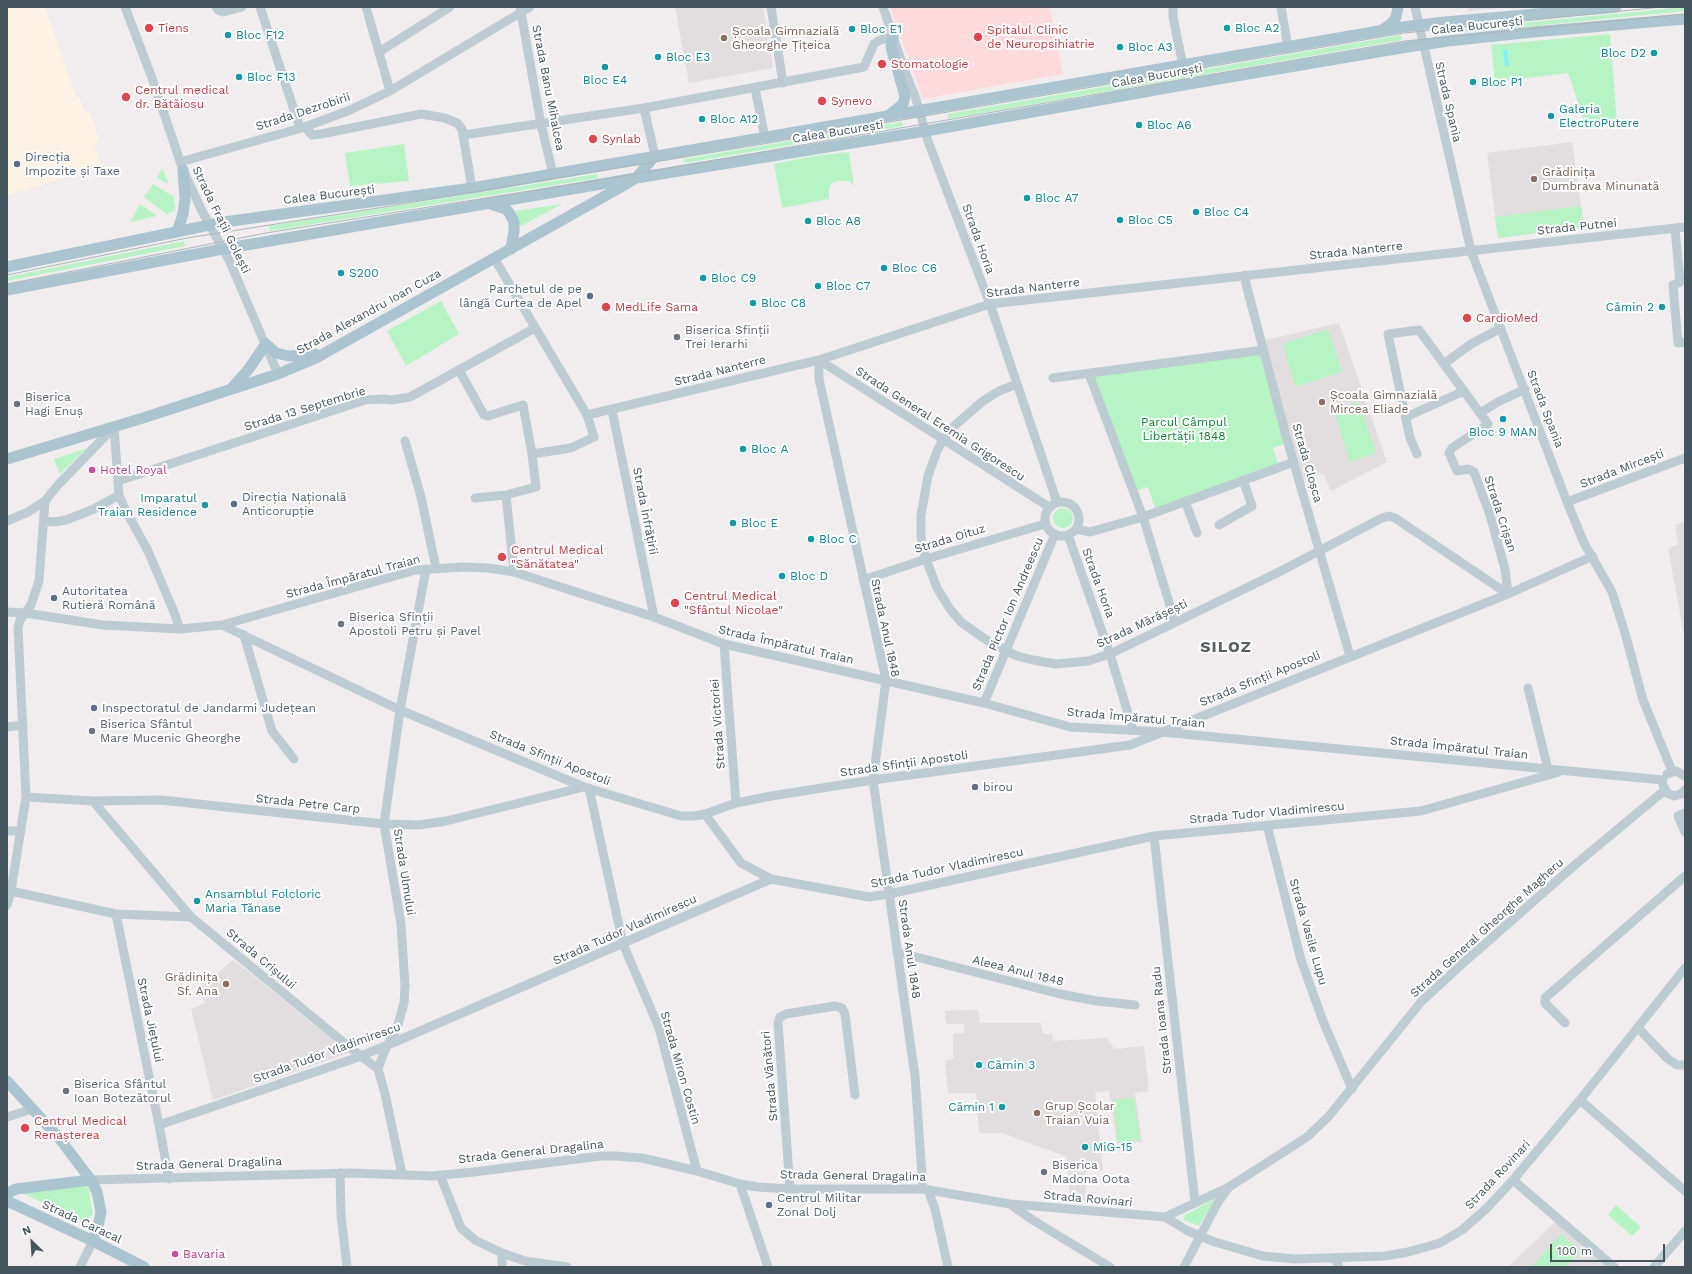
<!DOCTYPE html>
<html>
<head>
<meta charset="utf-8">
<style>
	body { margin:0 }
	#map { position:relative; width:1692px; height:1274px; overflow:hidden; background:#f1edee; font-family:"Work Sans",sans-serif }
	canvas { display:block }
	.frame { position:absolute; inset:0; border:8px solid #44555d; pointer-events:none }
	.north { position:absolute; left:12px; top:1222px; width:40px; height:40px; -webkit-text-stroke:3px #fff; paint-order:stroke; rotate:335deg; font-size:11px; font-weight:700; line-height:16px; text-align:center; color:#44555d }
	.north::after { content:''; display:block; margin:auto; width:14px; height:18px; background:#44555d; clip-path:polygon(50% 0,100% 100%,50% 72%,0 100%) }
	.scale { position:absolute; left:1550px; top:1244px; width:115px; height:18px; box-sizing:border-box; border:2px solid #44555d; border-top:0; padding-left:5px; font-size:12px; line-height:14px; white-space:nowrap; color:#44555d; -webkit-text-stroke:3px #fff; paint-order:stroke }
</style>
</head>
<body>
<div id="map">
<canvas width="1692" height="1274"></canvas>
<div class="frame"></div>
<div class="north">N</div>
<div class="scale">100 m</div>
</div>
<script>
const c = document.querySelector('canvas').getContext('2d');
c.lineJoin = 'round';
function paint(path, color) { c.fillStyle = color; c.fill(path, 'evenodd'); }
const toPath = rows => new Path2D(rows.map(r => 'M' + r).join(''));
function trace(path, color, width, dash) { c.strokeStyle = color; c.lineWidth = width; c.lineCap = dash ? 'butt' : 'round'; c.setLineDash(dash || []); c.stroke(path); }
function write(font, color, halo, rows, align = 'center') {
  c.font = font + ' "Work Sans",sans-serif'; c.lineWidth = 4; c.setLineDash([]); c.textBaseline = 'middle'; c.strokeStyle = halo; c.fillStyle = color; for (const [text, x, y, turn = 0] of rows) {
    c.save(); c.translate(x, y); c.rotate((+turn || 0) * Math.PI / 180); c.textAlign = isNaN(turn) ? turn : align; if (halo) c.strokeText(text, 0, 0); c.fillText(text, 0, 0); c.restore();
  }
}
paint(toPath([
	[7,7,45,7,76,98,80,98,83,110,90,113,99,139,94,146,102,167,7,195]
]), '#fef2e4');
paint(toPath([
	[675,7,763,7,773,68,689,83],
	[1467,7,1509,7,1468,11],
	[1572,142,1584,227,1498,238,1487,153],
	[1339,323,1387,462,1331,491,1323,473,1299,481,1261,341],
	[1685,521,1685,641,1668,548,1678,545,1675,525],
	[233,960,258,979,349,1053,213,1100,191,1009,205,1003,199,988],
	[978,1010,980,1023,1041,1023,1043,1034,1052,1034,1053,1041,1106,1038,1115,1049,1144,1046,1149,1091,1135,1093,1142,1142,1117,1144,1109,1091,1095,1092,1103,1170,1086,1171,1086,1201,1070,1200,1067,1157,1002,1133,979,1133,976,1093,948,1093,945,1061,953,1059,953,1034,964,1033,964,1024,946,1024,945,1011],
	[1556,1221,1609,1267,1508,1267]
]), '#e2dee0');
paint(toPath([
	[890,7,1050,7,1063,74,923,99]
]), '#fedadd');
paint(toPath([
	[1685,7,1685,11,1451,34,1451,30],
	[1610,34,1617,124,1586,126,1568,73,1495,82,1491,45],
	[1401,35,1402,40,948,119,948,114],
	[902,122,903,126,685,163,684,159],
	[404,144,409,181,350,186,345,153],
	[849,152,854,186,849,181,837,181,832,183,829,188,829,199,782,208,774,164,813,156],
	[162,168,169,184,157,178],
	[597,174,598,178,270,231,269,226],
	[153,184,174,197,175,210,167,214,144,197],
	[140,204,157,216,130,222],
	[562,204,519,227,515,211],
	[1581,206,1584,227,1498,238,1495,217],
	[184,241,185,246,7,281,7,277],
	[441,301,459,334,406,366,387,331],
	[1328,329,1342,372,1295,387,1283,344],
	[1263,350,1288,443,1273,448,1279,467,1156,512,1148,487,1133,491,1089,374],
	[1359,402,1376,453,1350,462,1334,410],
	[87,448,60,474,54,459],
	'1053 518a10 10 0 1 1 20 0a10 10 0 1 1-20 0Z',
	[1134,1098,1140,1140,1118,1142,1113,1100],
	[85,1185,88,1186,93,1214,88,1221,85,1222,22,1193],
	[1216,1198,1199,1226,1184,1220,1185,1215],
	[1616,1205,1641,1227,1632,1236,1608,1215],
	[1561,1234,1580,1251,1566,1267,1532,1267]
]), '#b6f4c3');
paint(toPath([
	[1507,49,1509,66,1505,66,1503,50]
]), '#7ef2f6');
trace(toPath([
	[125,7,152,78,183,170,202,211,229,260,278,374],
	[216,7,218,10,223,12,242,7],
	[260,7,300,128],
	[366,7,390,91],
	[520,7,541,124,553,174],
	[771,7,783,83],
	[883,7,904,69,916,99,928,141,990,304,1057,502],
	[1173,7,1173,17,1183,66],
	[1281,7,1288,48],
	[1415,7,1471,251,1567,502,1584,543,1612,592,1625,633,1643,700,1672,771],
	[379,52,450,7],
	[755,88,765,138],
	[644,108,655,156],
	[305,127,312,135,321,134,421,114,445,118,457,123,462,129,463,135],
	[180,162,305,127,350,110,390,91,530,7],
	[472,188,463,135,644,108,864,67,874,44,880,40,893,37],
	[1675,229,1680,282,1673,285,1678,343,1685,342],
	[494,258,587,415,594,437,571,448,532,454],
	[1245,275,1246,284,1288,443,1350,656],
	[819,360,819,379,886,680,873,780,915,1076,923,1189],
	[819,360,1049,507],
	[1445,363,1471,344,1501,328],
	[459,370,484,415,488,416,523,405,532,454,536,487,506,495,475,498],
	[1089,374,1143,517,1175,622],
	[1053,378,1263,350],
	[1017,384,999,391,983,401,954,426,943,440,937,451,928,476,921,515,921,537,926,559,937,588,950,609,961,622,975,632,991,643,1017,656,1033,660,1056,664,1088,661,1110,654,1277,573,1382,518,1389,516,1395,518,1508,594],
	[612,410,654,617],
	[1480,413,1498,402,1525,389],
	[587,415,819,360,990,304,1685,227],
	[1406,417,1464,391],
	[114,427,119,495,125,509,148,551,174,612,180,629],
	[405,441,421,497,436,568],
	[1417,454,1410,438,1388,334,1419,330,1488,424,1452,448,1449,453,1457,471,1468,469,1474,472,1490,515,1505,569,1508,594],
	[118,481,365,400,383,399,391,400,410,397,535,328],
	[506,495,514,572],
	[1185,501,1197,533],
	'1045 519a17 17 0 1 1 34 0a17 17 0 1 1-34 0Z',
	[1567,502,1685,458],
	[7,521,28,512,45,501],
	[44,521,54,522,66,520,94,509,119,495],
	[1219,525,1252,506,1243,480],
	[1076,529,1090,532,1143,517,1294,462],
	[1068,535,1110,654,1133,730],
	[863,580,926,559,1045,524],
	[7,612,25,613,103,625,180,629,222,625,416,570,463,567,488,568,514,572,654,617,724,644,984,703,1070,727,1162,732,1663,780],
	[222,625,400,710,584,787,681,816,694,816,705,814,736,803,771,796,873,780,1130,745,1508,594,1593,556],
	[244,635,272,731,294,759],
	[724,644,736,803],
	[1528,688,1548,769],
	[984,703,1055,534],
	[7,727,23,725],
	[1667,774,1676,771,1685,776],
	[1663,785,1667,793,1674,796,1681,794,1685,790],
	[589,788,623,944,659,1028,697,1171],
	[26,797,93,801,161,800,384,824,419,825,446,821,584,787],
	[93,801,191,917,349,1047,378,1069],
	[1685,813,1678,816,1685,832],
	[705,814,741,863,771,879],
	[1267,825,1301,960,1323,1021,1352,1089],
	[7,831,21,831],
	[1154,836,1195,1202],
	[11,891,116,914,191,917],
	[7,905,11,891,26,797,18,628,20,620,31,605,39,581,45,501,58,485,114,427],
	[116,914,159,1125,169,1179],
	[897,952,1060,994,1097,1001,1135,1005],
	[1565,1023,1545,1003,1545,998,1685,876],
	[1638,1028,1668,1059,1677,1065,1685,1065],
	[1580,1100,1685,1191],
	[7,1117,32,1109],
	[159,1125,353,1059,388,1045,771,879,869,897,889,894,1154,836,1421,811,1559,772],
	[340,1173,341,1215,347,1267],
	[402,1174,385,1094,378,1069,384,1052,397,1028,404,1003,405,986,401,924,384,824,400,710,426,569],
	[440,1175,461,1228,475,1240,502,1253,525,1261,567,1267],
	[91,1180,352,1173,432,1176,474,1172,601,1156,616,1156,642,1158,697,1171,740,1184,758,1187,790,1189,923,1189,1010,1204,1165,1217,1229,1187,1307,1137,1329,1116,1421,1002,1462,964,1576,864,1665,790],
	[1513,1180,1614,1267],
	[740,1184,768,1267],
	[790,1189,778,1023,780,1017,786,1014,835,1006,842,1008,845,1014,855,1095],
	[928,1190,935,1209,948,1267],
	[1010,1204,1031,1219,1110,1267],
	[1165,1217,1188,1231,1215,1242,1263,1256,1295,1259,1385,1256,1408,1252,1440,1243,1462,1230,1487,1208,1513,1180,1580,1100,1685,968],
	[1335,1258,1339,1267],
	[80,1267,93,1241],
	[502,1267,502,1253],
	[1184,1267,1217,1204,1229,1187],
	[1654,1267,1685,1231]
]), '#bcccd2', 9);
trace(toPath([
	[1382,30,1392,23,1396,17,1398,7],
	[889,115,903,104,905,96,891,47,893,37],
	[493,205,506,209,510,214,514,222,514,231,511,249],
	[177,232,183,214,185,199,183,170],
	[7,267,224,222,472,188,1402,27,1445,22,1616,7],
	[7,290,223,249,636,178,926,131,1189,84,1407,47,1448,41,1533,32,1685,19],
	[232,388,248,370,266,344,276,353,289,356,315,354],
	[7,459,143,418,278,374,316,358,621,187,636,178,655,156],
	[7,1081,59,1138,91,1180,97,1192,101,1212,99,1222,93,1241],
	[7,1195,10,1192,16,1189,91,1180],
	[7,1201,93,1241,144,1267]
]), '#aac4d0', 11);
trace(toPath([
	[7,275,187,238,378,208,757,145,1404,33,1662,7],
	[7,284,266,233,605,179,1405,41,1685,14]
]), '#afb4b9', 1);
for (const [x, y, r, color] of [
	[149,28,5,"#e0444e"],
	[1227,28,4,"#0f9aa8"],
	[852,29,4,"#0f9aa8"],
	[228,35,4,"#0f9aa8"],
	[978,37,5,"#e0444e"],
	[724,38,4,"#8d6e63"],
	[1120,47,4,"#0f9aa8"],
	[1654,53,4,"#0f9aa8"],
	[658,57,4,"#0f9aa8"],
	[882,64,5,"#e0444e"],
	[605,67,4,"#0f9aa8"],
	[239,77,4,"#0f9aa8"],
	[1473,82,4,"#0f9aa8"],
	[126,97,5,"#e0444e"],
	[822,101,5,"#e0444e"],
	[1551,116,4,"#0f9aa8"],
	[702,119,4,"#0f9aa8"],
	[1139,125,4,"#0f9aa8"],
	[593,139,5,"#e0444e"],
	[17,164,4,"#5c6f8a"],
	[1534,179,4,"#8d6e63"],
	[1027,198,4,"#0f9aa8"],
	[1196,212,4,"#0f9aa8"],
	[1120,220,4,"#0f9aa8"],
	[808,221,4,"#0f9aa8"],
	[884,268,4,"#0f9aa8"],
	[341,273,4,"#0f9aa8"],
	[703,278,4,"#0f9aa8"],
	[818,286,4,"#0f9aa8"],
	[590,296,4,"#5c6f8a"],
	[753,303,4,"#0f9aa8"],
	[606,307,5,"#e0444e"],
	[1662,307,4,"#0f9aa8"],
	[1467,318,5,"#e0444e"],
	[677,337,4,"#6b7280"],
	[1322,402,4,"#8d6e63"],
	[17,404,4,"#6b7280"],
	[1503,419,4,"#0f9aa8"],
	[743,449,4,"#0f9aa8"],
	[92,470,4,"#d1479c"],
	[234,504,4,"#5c6f8a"],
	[205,505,4,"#0f9aa8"],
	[733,523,4,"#0f9aa8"],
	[811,539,4,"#0f9aa8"],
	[502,557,5,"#e0444e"],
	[782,576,4,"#0f9aa8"],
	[54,598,4,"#5c6f8a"],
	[675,603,5,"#e0444e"],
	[341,624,4,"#6b7280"],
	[94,708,4,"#5c6f8a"],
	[92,731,4,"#6b7280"],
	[975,787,4,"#5c6f8a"],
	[197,901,4,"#0f9aa8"],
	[226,984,4,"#8d6e63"],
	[979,1065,4,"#0f9aa8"],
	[66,1091,4,"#6b7280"],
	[1002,1107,4,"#0f9aa8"],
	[1037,1113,4,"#8d6e63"],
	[25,1128,5,"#e0444e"],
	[1085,1147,4,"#0f9aa8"],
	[1044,1172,4,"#6b7280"],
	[769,1205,4,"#5c6f8a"],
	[175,1254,4,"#d1479c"]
]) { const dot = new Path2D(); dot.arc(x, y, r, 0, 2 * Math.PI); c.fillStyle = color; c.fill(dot); trace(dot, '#fff', 1.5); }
write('12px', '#44555d', '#fff', [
	["Calea București",1477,26,-6],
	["Calea București",1157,76,-10],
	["Strada Banu Mihalcea",548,88,79],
	["Strada Spania",1448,102,77],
	["Strada Dezrobirii",303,112,-18],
	["Calea București",838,132,-9],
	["Calea București",329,195,-7],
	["Strada Frații Golești",221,220,64],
	["Strada Putnei",1577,227,-6],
	["Strada Horia",978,239,70],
	["Strada Nanterre",1356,251,-6],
	["Strada Nanterre",1033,288,-7],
	["Strada Alexandru Ioan Cuza",369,312,-29],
	["Strada Nanterre",720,371,-14],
	["Strada 13 Septembrie",305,409,-17],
	["Strada Spania",1545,409,69],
	["Strada General Eremia Grigorescu",940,424,33],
	["Strada Cloșca",1307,463,74],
	["Strada Mircești",1622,469,-21],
	["Strada Înfrățirii",645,511,79],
	["Strada Crișan",1500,514,72],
	["Strada Oituz",950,539,-17],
	["Strada Împăratul Traian",353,577,-15],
	["Strada Horia",1098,583,70],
	["Strada Pictor Ion Andreescu",1008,614,-67],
	["Strada Mărășești",1142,624,-25],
	["Strada Anul 1848",885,628,78],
	["Strada Împăratul Traian",786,645,13],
	["Strada Sfinții Apostoli",1260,679,-22],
	["Strada Împăratul Traian",1136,718,5],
	["Strada Victoriei",718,724,-94],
	["Strada Împăratul Traian",1459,748,6],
	["Strada Sfinții Apostoli",550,758,22],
	["Strada Sfinții Apostoli",904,764,-8],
	["Strada Petre Carp",308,804,6],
	["Strada Tudor Vladimirescu",1267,813,-5],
	["Strada Tudor Vladimirescu",947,868,-12],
	["Strada Ulmului",404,872,81],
	["Strada General Gheorghe Magheru",1487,928,-42],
	["Strada Tudor Vladimirescu",625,930,-24],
	["Strada Vasile Lupu",1308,932,74],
	["Strada Anul 1848",909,949,82],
	["Strada Crișului",261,959,40],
	["Aleea Anul 1848",1018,971,14],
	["Strada Jiețului",150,1020,78],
	["Strada Ioana Radu",1162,1020,-96],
	["Strada Tudor Vladimirescu",327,1053,-20],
	["Strada Miron Costin",680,1068,74],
	["Strada Vânători",770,1076,-95],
	["Strada General Dragalina",531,1152,-6],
	["Strada General Dragalina",209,1164,-2],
	["Strada Rovinari",1498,1175,-47],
	["Strada General Dragalina",853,1176,1],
	["Strada Rovinari",1088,1199,5],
	["Strada Caracal",82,1222,25]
]);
write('12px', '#be3a42', '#fff', [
	["Tiens",158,28],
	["Spitalul Clinic",987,30],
	["de Neuropsihiatrie",987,44],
	["Stomatologie",891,64],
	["Centrul medical",135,90],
	["dr. Bătăiosu",135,104],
	["Synevo",831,101],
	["Synlab",602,139],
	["MedLife Sama",615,307],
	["CardioMed",1476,318],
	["Centrul Medical",511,550],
	["\"Sănătatea\"",511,564],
	["Centrul Medical",684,596],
	["\"Sfântul Nicolae\"",684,610],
	["Centrul Medical",34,1121],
	["Renașterea",34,1135]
], 'left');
write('12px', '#0d838f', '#fff', [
	["Bloc A2",1235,28],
	["Bloc E1",860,29],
	["Bloc F12",236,35],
	["Bloc A3",1128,47],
	["Bloc D2",1646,53,"right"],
	["Bloc E3",666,57],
	["Bloc F13",247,77],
	["Bloc E4",605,80,"center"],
	["Bloc P1",1481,82],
	["Galeria",1559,109],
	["ElectroPutere",1559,123],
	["Bloc A12",710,119],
	["Bloc A6",1147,125],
	["Bloc A7",1035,198],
	["Bloc C4",1204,212],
	["Bloc C5",1128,220],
	["Bloc A8",816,221],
	["Bloc C6",892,268],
	["S200",349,273],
	["Bloc C9",711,278],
	["Bloc C7",826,286],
	["Bloc C8",761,303],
	["Cămin 2",1654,307,"right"],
	["Bloc 9 MAN",1503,432,"center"],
	["Bloc A",751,449],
	["Imparatul",197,498,"right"],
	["Traian Residence",197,512,"right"],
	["Bloc E",741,523],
	["Bloc C",819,539],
	["Bloc D",790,576],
	["Ansamblul Folcloric",205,894],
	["Maria Tănase",205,908],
	["Cămin 3",987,1065],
	["Cămin 1",994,1107,"right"],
	["MiG-15",1093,1147]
], 'left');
write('12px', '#785e54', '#fff', [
	["Școala Gimnazială",732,31],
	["Gheorghe Țițeica",732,45],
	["Grădinița",1542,172],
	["Dumbrava Minunată",1542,186],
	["Școala Gimnazială",1330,395],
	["Mircea Eliade",1330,409],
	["Grădinița",218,977,"right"],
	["Sf. Ana",218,991,"right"],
	["Grup Școlar",1045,1106],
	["Traian Vuia",1045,1120]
], 'left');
write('12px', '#4e5e75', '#fff', [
	["Direcția",25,157],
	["Impozite și Taxe",25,171],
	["Parchetul de pe",582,289,"right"],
	["lângă Curtea de Apel",582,303,"right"],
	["Direcția Națională",242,497],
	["Anticorupție",242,511],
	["Autoritatea",62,591],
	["Rutieră Română",62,605],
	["Inspectoratul de Jandarmi Județean",102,708],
	["birou",983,787],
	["Centrul Militar",777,1198],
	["Zonal Dolj",777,1212]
], 'left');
write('12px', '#5b616d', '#fff', [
	["Biserica Sfinții",685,330],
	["Trei Ierarhi",685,344],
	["Biserica",25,397],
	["Hagi Enuș",25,411],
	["Biserica Sfinții",349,617],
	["Apostoli Petru și Pavel",349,631],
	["Biserica Sfântul",100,724],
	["Mare Mucenic Gheorghe",100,738],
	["Biserica Sfântul",74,1084],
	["Ioan Botezătorul",74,1098],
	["Biserica",1052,1165],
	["Madona Oota",1052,1179]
], 'left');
write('12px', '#0c8734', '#fff', [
	["Parcul Câmpul",1184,422],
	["Libertății 1848",1184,436]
]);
write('12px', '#b23c85', '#fff', [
	["Hotel Royal",100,470],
	["Bavaria",183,1254]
], 'left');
c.letterSpacing = '1px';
write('bold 16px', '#596063', '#fff', [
	["SILOZ",1226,647]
]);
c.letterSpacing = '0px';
</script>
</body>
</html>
